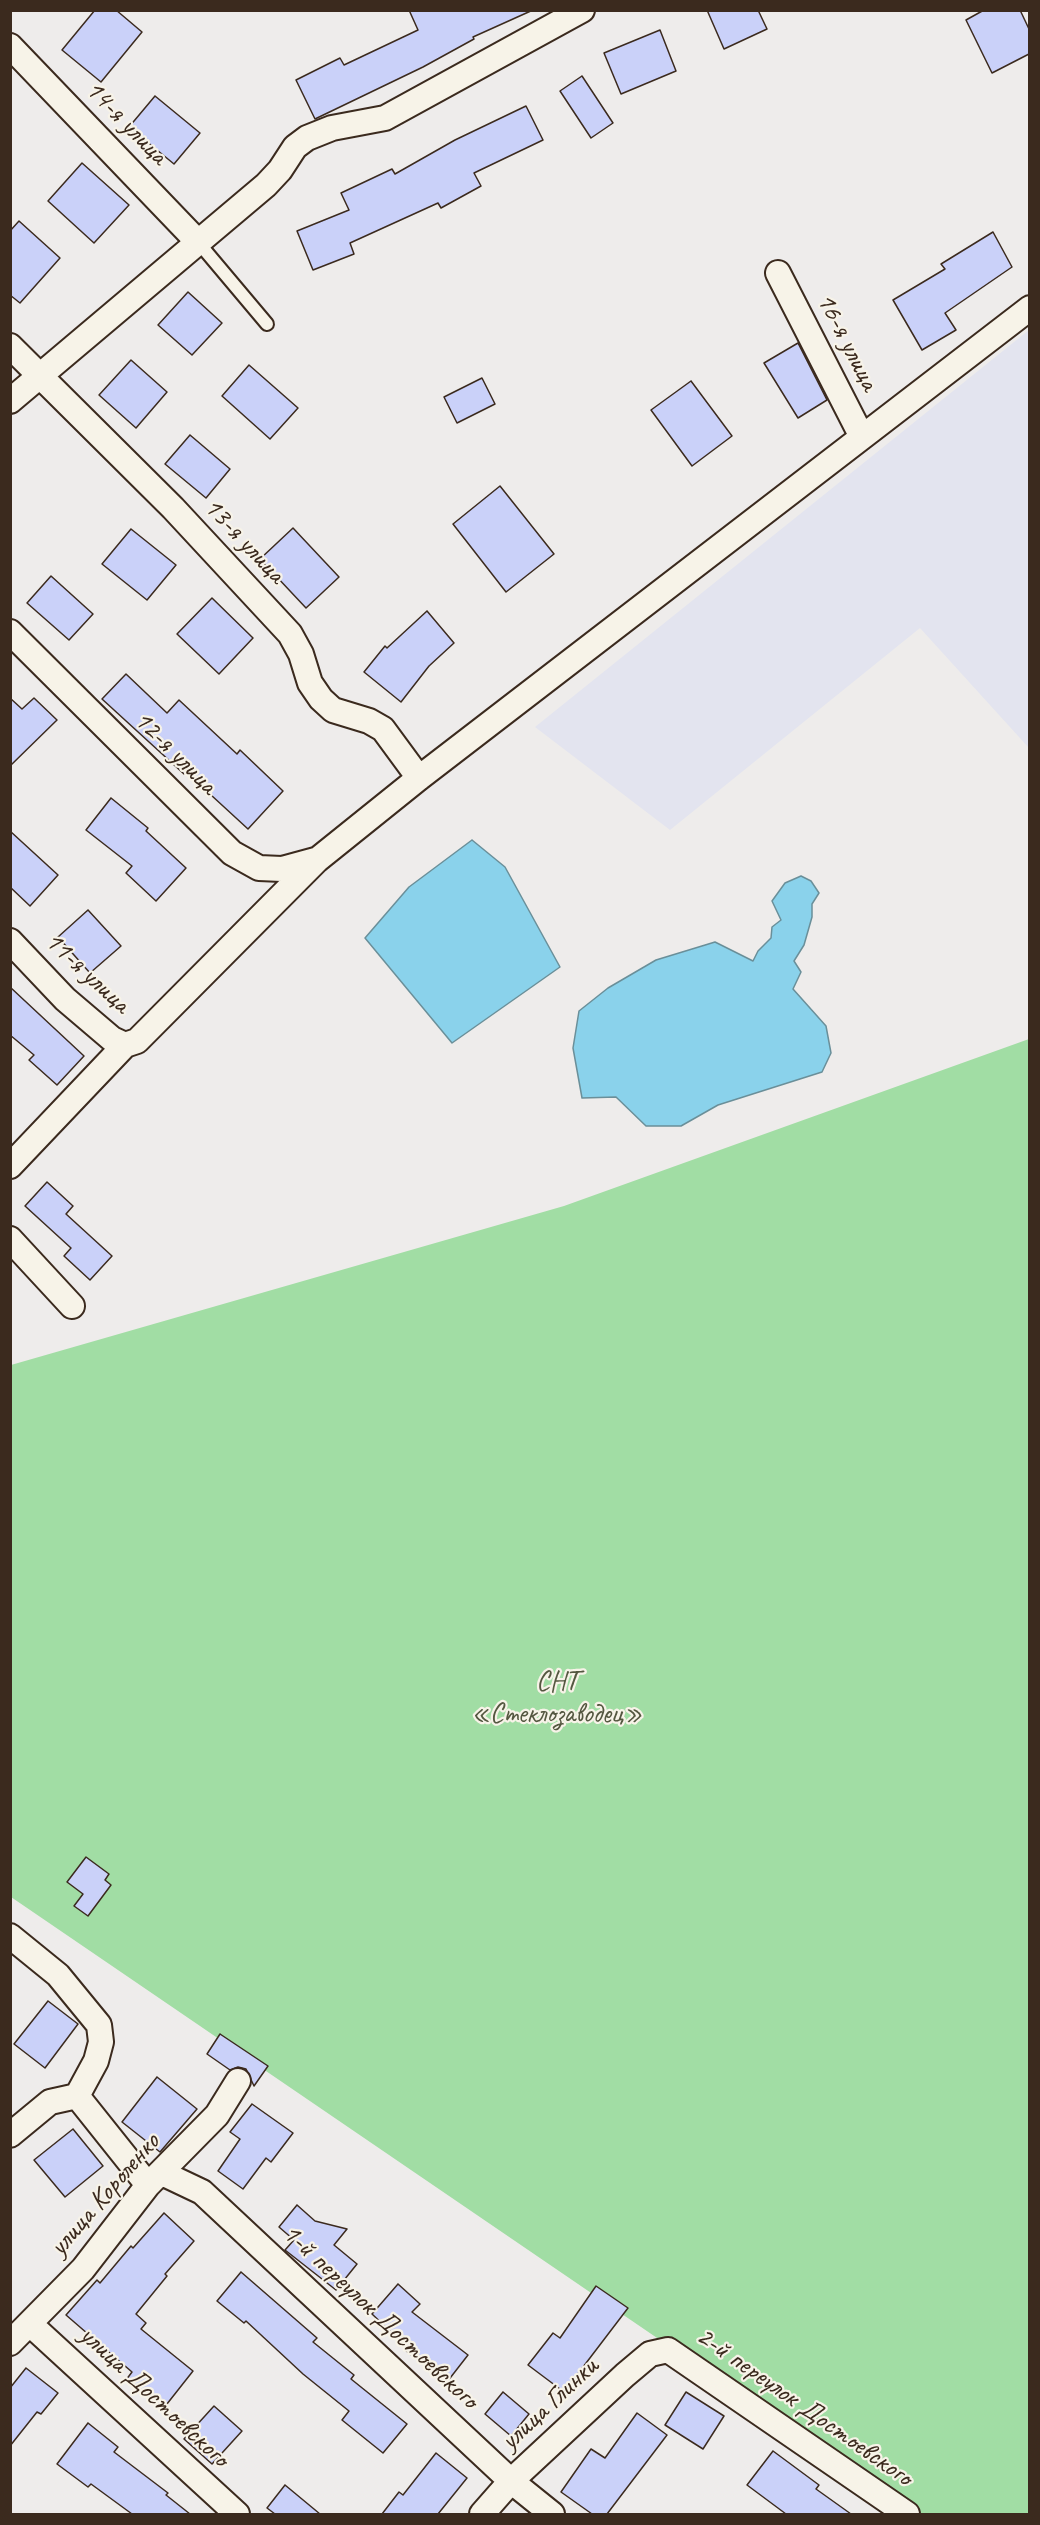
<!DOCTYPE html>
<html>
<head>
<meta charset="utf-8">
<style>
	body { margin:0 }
	#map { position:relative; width:1040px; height:2525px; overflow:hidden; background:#eeeceb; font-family:Caveat,sans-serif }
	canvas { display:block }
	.frame { position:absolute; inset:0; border:12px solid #3b2a1e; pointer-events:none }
</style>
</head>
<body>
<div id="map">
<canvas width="1040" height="2525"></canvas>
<div class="frame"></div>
</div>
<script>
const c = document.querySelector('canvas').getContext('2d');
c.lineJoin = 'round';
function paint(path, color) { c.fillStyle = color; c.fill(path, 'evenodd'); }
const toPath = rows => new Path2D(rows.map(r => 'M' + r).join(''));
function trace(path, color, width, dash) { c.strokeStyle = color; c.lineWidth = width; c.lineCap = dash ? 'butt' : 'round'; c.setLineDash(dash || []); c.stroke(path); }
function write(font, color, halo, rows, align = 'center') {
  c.font = font + ' Caveat,sans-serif'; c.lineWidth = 4.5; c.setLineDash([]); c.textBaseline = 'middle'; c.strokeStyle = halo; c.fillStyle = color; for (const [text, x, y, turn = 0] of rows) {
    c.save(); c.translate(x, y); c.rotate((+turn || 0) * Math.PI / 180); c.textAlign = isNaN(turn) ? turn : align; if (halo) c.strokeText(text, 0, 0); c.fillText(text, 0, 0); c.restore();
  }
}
paint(toPath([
	[1029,330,1029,748,920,628,670,830,535,727]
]), '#e3e4ef');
paint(toPath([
	[1029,1039,1029,2514,915,2514,11,1897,11,1365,564,1206]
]), '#a1dda4');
const water = toPath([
	[472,840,505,867,560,967,452,1043,365,938,409,887,472,840],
	[801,876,811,881,819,893,812,904,812,917,804,945,794,961,801,972,793,989,826,1026,831,1053,822,1072,718,1105,681,1126,646,1126,616,1097,582,1098,573,1048,579,1011,608,988,656,960,715,942,753,961,758,951,771,938,772,927,781,920,772,901,785,883,801,876]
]);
paint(water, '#8ad2eb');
trace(water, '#6a8f99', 1.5);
const building = toPath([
	[95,10,116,10,142,32,101,82,62,50,95,10],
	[409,10,533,10,473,37,474,39,423,67,315,119,296,80,340,58,344,65,418,30,409,10],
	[707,10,758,10,767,29,724,49,707,10],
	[984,10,1020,10,1029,29,1029,54,992,73,966,20,984,10],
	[660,30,676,71,621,94,604,53,660,30],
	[582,76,613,123,591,138,560,91,582,76],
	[155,96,200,133,174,164,129,127,155,96],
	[526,106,543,140,474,173,481,186,441,208,438,203,350,243,354,254,313,270,297,231,349,210,341,193,392,169,395,174,455,140,526,106],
	[82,163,129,205,94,243,48,201,82,163],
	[19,221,60,258,20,303,10,295,10,231,19,221],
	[993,232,1012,267,945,313,956,330,922,350,893,300,945,269,941,264,993,232],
	[188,292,222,323,192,355,158,325,188,292],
	[798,343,827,400,798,418,764,363,798,343],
	[131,360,167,392,136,428,99,395,131,360],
	[249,365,298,408,270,439,222,396,249,365],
	[482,378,495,404,457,423,444,397,482,378],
	[691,381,732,436,692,466,651,410,691,381],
	[190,435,230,469,206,498,165,464,190,435],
	[500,486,554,554,506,592,453,524,500,486],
	[293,528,339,577,306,608,260,559,293,528],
	[131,529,176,565,147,600,102,564,131,529],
	[51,576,93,614,69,640,27,603,51,576],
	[212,598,253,638,219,674,177,634,212,598],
	[427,611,454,643,429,666,401,702,364,672,385,646,387,648,427,611],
	[126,674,167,713,179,700,237,754,240,750,283,791,248,829,186,772,184,774,102,699,126,674],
	[10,698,22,709,34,698,57,720,10,766,10,698],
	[111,798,148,828,146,831,186,868,156,901,126,873,132,866,86,830,111,798],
	[10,831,58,875,30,906,10,887,10,831],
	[88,910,121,946,90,973,58,937,88,910],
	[10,987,84,1056,57,1085,29,1060,34,1055,10,1035,10,987],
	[47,1182,73,1206,66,1214,112,1256,90,1280,64,1256,71,1248,25,1206,47,1182],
	[86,1857,109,1874,105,1880,111,1885,88,1916,74,1906,83,1894,67,1882,86,1857],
	[48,2001,78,2024,45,2068,14,2044,48,2001],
	[220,2034,268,2066,254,2086,246,2069,238,2067,230,2070,207,2054,220,2034],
	[157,2077,197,2109,160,2152,122,2122,157,2077],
	[252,2104,293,2133,271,2162,266,2158,243,2189,218,2171,240,2139,230,2132,252,2104],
	[73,2129,103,2166,65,2197,34,2160,73,2129],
	[297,2205,315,2221,347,2229,334,2245,357,2264,336,2290,285,2250,294,2240,279,2227,297,2205],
	[164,2213,194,2241,165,2274,167,2276,136,2314,146,2323,141,2329,193,2371,163,2409,126,2380,132,2372,66,2315,97,2280,100,2283,131,2246,133,2248,164,2213],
	[241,2272,317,2338,313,2342,354,2375,351,2379,407,2424,383,2453,342,2420,349,2411,303,2374,246,2321,244,2323,217,2301,241,2272],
	[398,2284,420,2304,412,2312,468,2355,447,2382,405,2350,407,2347,372,2314,398,2284],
	[596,2286,628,2308,564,2392,528,2365,553,2333,560,2338,596,2286],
	[26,2368,58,2393,41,2414,37,2412,10,2446,10,2388,26,2368],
	[503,2392,529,2414,511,2436,485,2414,503,2392],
	[686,2392,724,2416,703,2449,665,2425,686,2392],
	[214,2406,242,2431,212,2464,184,2439,214,2406],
	[637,2413,667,2435,607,2514,592,2514,561,2492,591,2449,605,2458,637,2413],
	[88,2423,118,2447,114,2452,168,2493,166,2495,190,2514,132,2514,91,2484,88,2487,57,2464,88,2423],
	[773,2451,819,2485,816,2489,851,2514,786,2514,747,2485,773,2451],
	[436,2453,467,2478,438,2514,382,2514,399,2492,403,2495,436,2453],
	[285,2485,320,2514,275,2514,267,2508,285,2485]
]);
paint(building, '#cad1f9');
trace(building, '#3b2a1e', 1.5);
const service = toPath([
	[198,242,267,324]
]);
const minor = toPath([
	[10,46,198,242],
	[778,273,862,437],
	[10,346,173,508,290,634,301,654,310,683,321,699,333,710,369,721,383,729,419,778],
	[10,401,266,185,280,170,295,147,307,138,332,128,385,118,582,10],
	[10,632,232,853,259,868,282,869,315,860],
	[10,941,65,999,112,1039,125,1045],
	[10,1166,125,1045,137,1041,317,860,419,778,1030,308],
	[10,1239,72,1306],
	[10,1936,58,1975,99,2025,101,2042,96,2061,77,2096,148,2185],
	[10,2135,50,2102,77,2096],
	[162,2173,202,2192,511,2481,552,2514],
	[30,2324,237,2514],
	[10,2343,83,2269,148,2185,217,2115,238,2081],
	[482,2514,511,2481,625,2375,650,2354,668,2350,907,2514]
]);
trace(service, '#3b2a1e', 16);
trace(minor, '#3b2a1e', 28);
trace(service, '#f7f3e8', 12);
trace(minor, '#f7f3e8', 24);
write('28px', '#3b2a1e', '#f7f3e8', [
	["14-я улица",126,123,46],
	["16-я улица",847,342,63],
	["13-я улица",244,541,47],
	["12-я улица",175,753,45],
	["11-я улица",87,973,43],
	["улица Короленко",105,2195,-49],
	["1-й переулок Достоевского",380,2317,43],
	["улица Достоевского",154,2397,43],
	["улица Глинки",550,2404,-43],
	["2-й переулок Достоевского",804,2407,35]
]);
write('28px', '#545740', '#f7f3e8', [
	["СНТ",557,1683],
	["«Стеклозаводец»",557,1715]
]);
</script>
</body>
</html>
